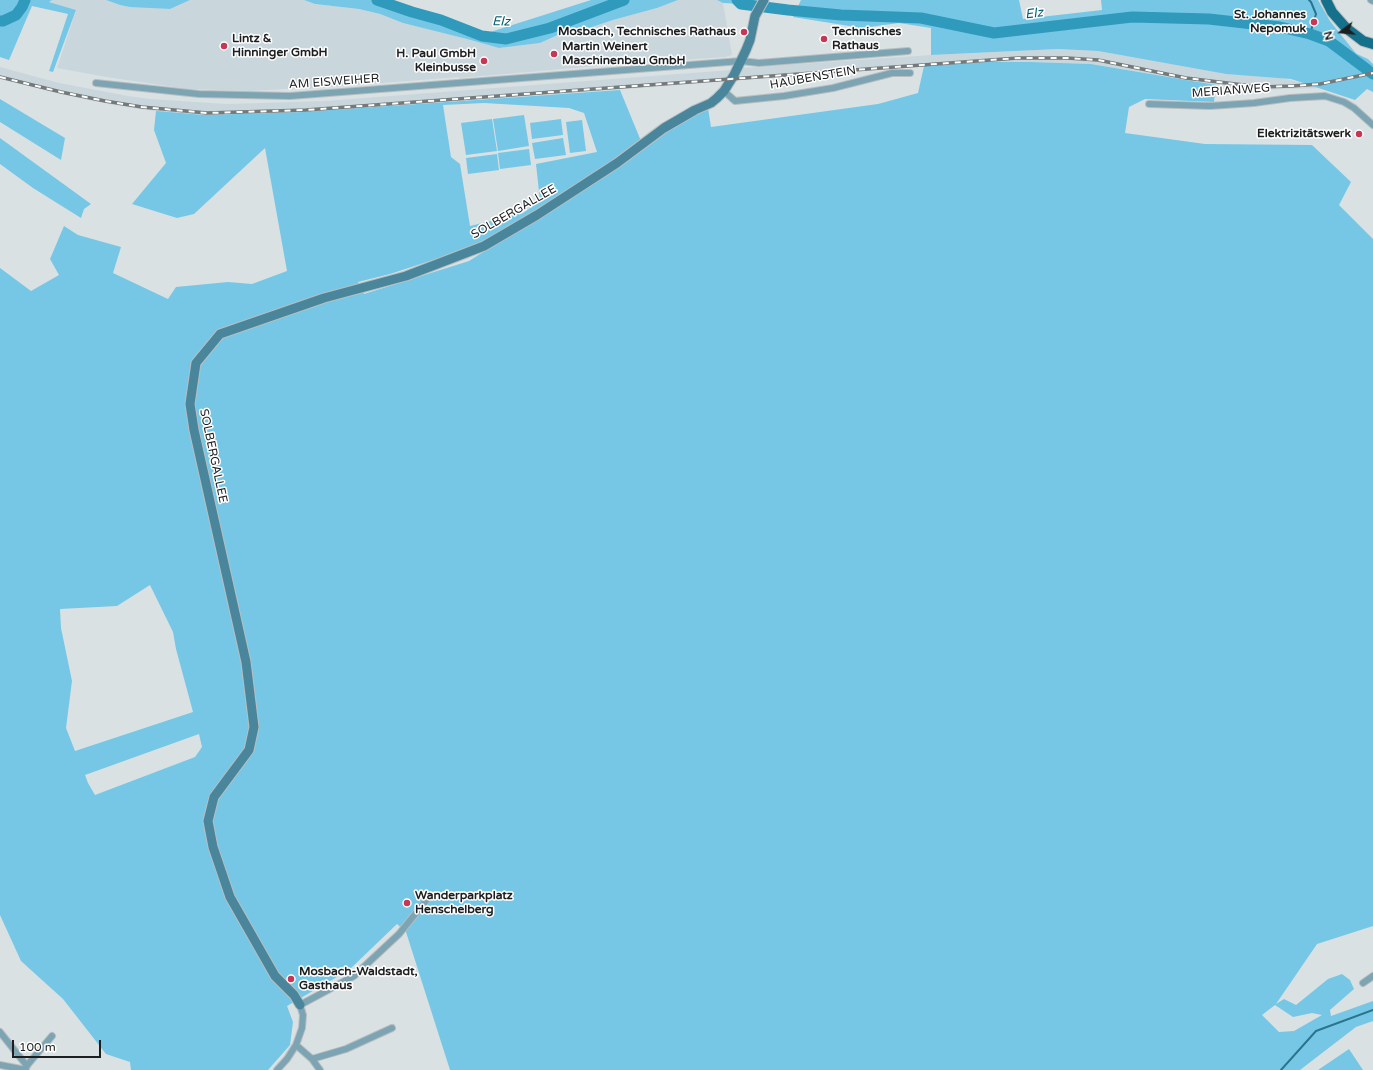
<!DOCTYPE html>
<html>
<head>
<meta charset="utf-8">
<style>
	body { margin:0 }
	#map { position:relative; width:1373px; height:1070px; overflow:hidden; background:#dae1e3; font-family:"Varela Round",sans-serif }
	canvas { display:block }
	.north { position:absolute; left:1321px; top:12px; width:40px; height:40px; -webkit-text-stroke:3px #fff; paint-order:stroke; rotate:254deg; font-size:11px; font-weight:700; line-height:16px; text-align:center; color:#1c1e1f }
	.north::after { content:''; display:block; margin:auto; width:14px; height:18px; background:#1c1e1f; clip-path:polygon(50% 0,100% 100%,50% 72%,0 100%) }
	.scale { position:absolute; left:12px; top:1040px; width:89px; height:18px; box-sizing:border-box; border:2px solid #1c1e1f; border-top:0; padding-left:5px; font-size:12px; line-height:14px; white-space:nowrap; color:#1c1e1f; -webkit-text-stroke:3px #fff; paint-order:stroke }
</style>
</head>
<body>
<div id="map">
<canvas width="1373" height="1070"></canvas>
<div class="north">N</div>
<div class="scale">100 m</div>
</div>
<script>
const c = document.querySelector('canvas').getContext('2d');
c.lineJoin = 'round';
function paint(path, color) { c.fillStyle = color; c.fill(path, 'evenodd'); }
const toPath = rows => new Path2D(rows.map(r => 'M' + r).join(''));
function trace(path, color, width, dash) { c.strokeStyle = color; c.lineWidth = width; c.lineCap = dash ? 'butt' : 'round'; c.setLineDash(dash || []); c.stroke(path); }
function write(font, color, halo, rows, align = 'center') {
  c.font = font + ' "Varela Round",sans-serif'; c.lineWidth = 3; c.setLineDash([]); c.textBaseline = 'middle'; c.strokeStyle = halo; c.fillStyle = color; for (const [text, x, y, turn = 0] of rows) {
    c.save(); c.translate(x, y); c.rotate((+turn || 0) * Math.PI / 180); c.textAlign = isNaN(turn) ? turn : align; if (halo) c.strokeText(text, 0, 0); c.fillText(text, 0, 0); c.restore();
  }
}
paint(toPath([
	[52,0,106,0,120,5,170,9,190,0,304,0,315,4,359,9,380,14,403,23,431,29,499,48,540,43,560,34,577,32,613,20,657,8,678,0,717,0,723,3,732,55,725,57,621,64,459,78,459,77,306,89,305,88,250,91,188,89,106,77,57,68,76,10,49,2],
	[1058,49,1098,51,1226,74,1278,77,1323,88,1260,90,1216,85,1091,64,1030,62,986,62,899,68,740,80,742,68,931,55],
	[0,67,59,83,128,96,150,99,227,104,325,101,730,70,726,81,668,86,302,112,204,115,167,113,114,105,75,97,0,79]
]), '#c9d7dd');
paint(toPath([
	[0,0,52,0,49,2,76,10,53,72,49,71,68,14,32,6,9,60,0,57],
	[106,0,190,0,170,9,130,7,120,5],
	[304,0,387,0,484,34,591,0,678,0,657,8,613,20,577,32,560,34,540,43,499,48,467,39,403,23,380,14,359,9,315,4],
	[717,0,748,0,741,4,723,3],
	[801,0,1019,0,1023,19,1102,10,1101,0,1318,0,1330,21,1354,51,1357,54,1368,59,1373,64,1373,66,1369,68,1373,72,1373,92,1367,89,1355,100,1291,79,1226,74,1098,51,1058,49,931,55,931,28,899,23,862,28,793,17],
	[986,62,1030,62,1091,64,1216,85,1214,102,1145,99,1129,107,1125,133,1205,144,1312,145,1351,182,1339,205,1373,239,1373,926,1317,944,1276,1004,1284,999,1296,1005,1328,979,1342,974,1350,980,1354,989,1330,1010,1331,1016,1373,1001,1373,1021,1356,1027,1300,1070,450,1070,406,932,397,924,349,970,287,1006,293,1022,290,1045,268,1070,131,1070,130,1062,106,1054,63,999,21,961,0,915,0,268,31,291,59,275,50,259,64,226,78,235,121,247,113,273,168,299,176,287,228,282,252,284,287,271,265,148,194,214,177,218,132,204,166,163,154,130,156,111,204,115,302,112,620,90,641,141,615,160,482,244,390,274,358,282,364,294,469,261,617,167,666,131,708,108,711,127,878,104,918,93,924,66],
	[484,103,569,108,584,113,597,152,536,164,540,201,523,213,470,226,460,164,451,157,443,105],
	[150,585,173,632,176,649,193,712,75,751,66,728,72,681,61,628,60,609,117,606],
	[199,734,202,747,195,757,95,795,88,783,85,775],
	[1275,1005,1293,1017,1312,1013,1322,1015,1294,1031,1279,1032,1262,1015],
	[0,99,65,138,61,160,0,122],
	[524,115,529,146,498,151,493,119],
	[492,119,497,151,466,155,461,123],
	[561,119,563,135,532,139,530,123],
	[582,120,586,151,570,153,566,122],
	[0,138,91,204,84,209,81,218,33,188,0,164],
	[563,138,566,155,535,159,532,143],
	[529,149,531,165,500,169,498,153],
	[497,154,499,170,468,174,466,158],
	[1349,1049,1363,1070,1318,1070]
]), '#76c7e5');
trace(toPath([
	[378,0,379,0],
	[1309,0,1311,2,1316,14,1310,34],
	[1281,1070,1316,1031,1373,1010]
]), '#2a758d', 2);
trace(toPath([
	[377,0,412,12,441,20,482,36,506,39,550,28,624,0],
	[737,0,741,4,788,10,841,15,921,18,994,33,1132,17,1209,19,1280,27,1310,34,1329,41,1373,74],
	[0,21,3,21,16,15,22,7,25,0]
]), '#309abc', 11);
const street = toPath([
	[1371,0,1373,1],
	[96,83,199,94,290,96,741,61,759,63,908,51],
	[724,91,735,101,784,96,833,88,892,73,910,73],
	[1149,104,1210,106,1254,103,1290,98,1325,96,1344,102,1354,108,1373,125],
	[1363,983,1373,976],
	[0,1032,27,1066],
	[296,1045,312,1059,320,1070],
	[312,1059,346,1049,392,1028],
	[0,1065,26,1070],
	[24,1069,52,1036],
	[277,1070,287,1059,296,1045,302,1028,303,1015,300,1005,354,976,399,934,429,897]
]);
const secondary = toPath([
	[300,1005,294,995,275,976,230,897,213,847,208,821,214,797,249,750,254,727,246,662,194,430,190,404,196,363,220,334,324,298,406,276,484,246,537,215,617,163,664,128,695,110,711,103,717,98,724,91,734,75,746,50,750,40,755,16,764,0]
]);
const primary = toPath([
	[1326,0,1332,12,1346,28,1363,41,1373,44]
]);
trace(street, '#b8bec0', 8);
trace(secondary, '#b8bec0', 11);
trace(primary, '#b8bec0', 12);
trace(street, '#7da4b3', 6);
trace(secondary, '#49869c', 9);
trace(primary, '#14708b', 10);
const rail = toPath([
	[0,77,61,92,105,101,142,107,207,113,306,110,1018,58,1067,58,1098,60,1186,78,1260,87,1292,86,1320,84,1373,73]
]);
trace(rail, '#74797a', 3.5);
trace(rail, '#fff', 2, [6]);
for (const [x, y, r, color] of [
	[1314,22,4,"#c73754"],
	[744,32,4,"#c73754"],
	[824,39,4,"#c73754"],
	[224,46,4,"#c73754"],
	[554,54,4,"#c73754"],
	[484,61,4,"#c73754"],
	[1359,134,4,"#c73754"],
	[407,903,4,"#c73754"],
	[291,979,4,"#c73754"]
]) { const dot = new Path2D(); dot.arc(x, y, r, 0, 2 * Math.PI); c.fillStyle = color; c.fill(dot); trace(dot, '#fff', 1.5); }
write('bold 12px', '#1c1e1f', '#fff', [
	["St. Johannes",1306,15,"right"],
	["Nepomuk",1306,29,"right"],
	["Mosbach, Technisches Rathaus",736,32,"right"],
	["Technisches",832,32],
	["Rathaus",832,46],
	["Lintz &",232,39],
	["Hinninger GmbH",232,53],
	["Martin Weinert",562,47],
	["Maschinenbau GmbH",562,61],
	["H. Paul GmbH",476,54,"right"],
	["Kleinbusse",476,68,"right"],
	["Elektrizitätswerk",1351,134,"right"],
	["Wanderparkplatz",415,896],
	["Henschelberg",415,910],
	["Mosbach-Waldstadt,",299,972],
	["Gasthaus",299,986]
], 'left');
write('12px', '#1c1e1f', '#fff', [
	["HAUBENSTEIN",813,78,-10],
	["AM EISWEIHER",334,82,-4],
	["MERIANWEG",1231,91,-4],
	["SOLBERGALLEE",514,212,-30],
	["SOLBERGALLEE",213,456,78]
]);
write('italic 13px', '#035b73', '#fff', [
	["Elz",1034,14,-7],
	["Elz",501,22,1]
]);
</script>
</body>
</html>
